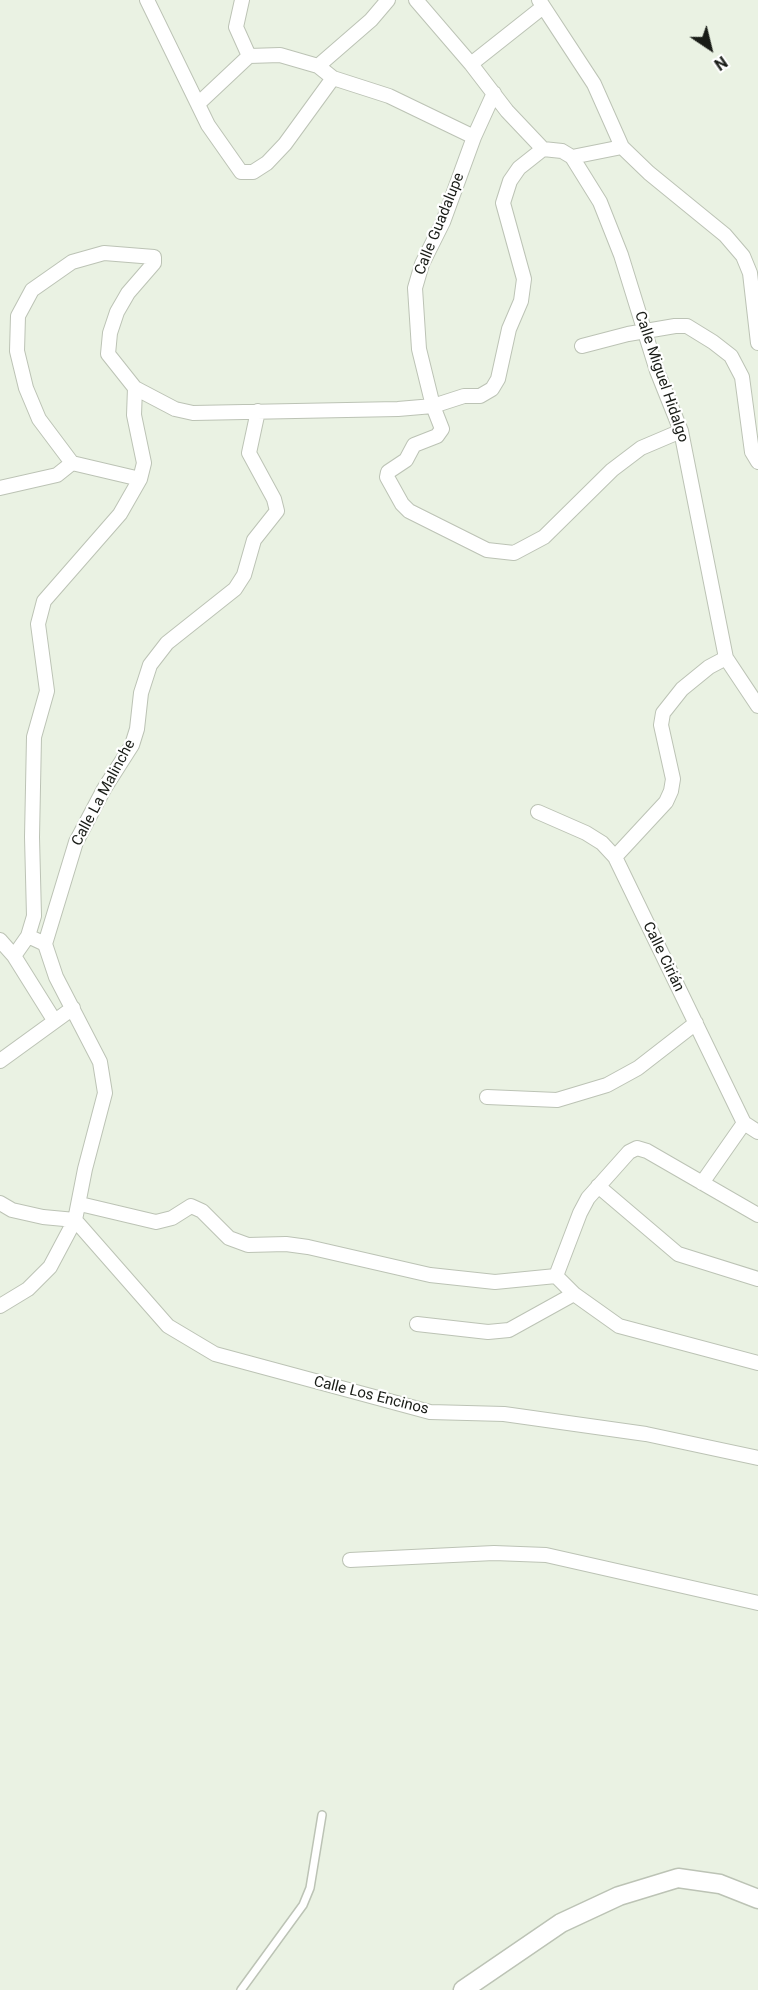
<!DOCTYPE html>
<html>
<head>
<meta charset="utf-8">
<style>
	body { margin:0 }
	#map { position:relative; width:758px; height:1990px; overflow:hidden; background:#eaf2e3; font-family:Roboto,sans-serif }
	canvas { display:block }
	.north { position:absolute; left:680px; top:18px; width:60px; height:60px; -webkit-text-stroke:4px #fff; paint-order:stroke; rotate:145deg; font-size:16px; font-weight:700; line-height:24px; text-align:center; color:#191c17 }
	.north::after { content:''; display:block; margin:auto; width:21px; height:27px; background:#191c17; clip-path:polygon(50% 0,100% 100%,50% 72%,0 100%) }
</style>
</head>
<body>
<div id="map">
<canvas width="758" height="1990"></canvas>
<div class="north">N</div>
</div>
<script>
const c = document.querySelector('canvas').getContext('2d');
c.lineJoin = 'round';
const toPath = rows => new Path2D(rows.map(r => 'M' + r).join(''));
function trace(path, color, width, dash) { c.strokeStyle = color; c.lineWidth = width; c.lineCap = dash ? 'butt' : 'round'; c.setLineDash(dash || []); c.stroke(path); }
function write(font, color, halo, rows, align = 'center') {
  c.font = font + ' Roboto,sans-serif'; c.lineWidth = 4.5; c.setLineDash([]); c.textBaseline = 'middle'; c.strokeStyle = halo; c.fillStyle = color; for (const [text, x, y, turn = 0] of rows) {
    c.save(); c.translate(x, y); c.rotate((+turn || 0) * Math.PI / 180); c.textAlign = isNaN(turn) ? turn : align; if (halo) c.strokeText(text, 0, 0); c.fillText(text, 0, 0); c.restore();
  }
}
const service = toPath([
	[241,1990,303,1905,310,1888,322,1815]
]);
const minor = toPath([
	[147,0,208,125,241,172,253,172,267,163,285,144,333,78,318,66,371,20,388,0],
	[242,0,236,27,249,56],
	[416,0,471,64,507,111,543,149,562,151,572,157,600,202,621,255,657,371,681,431,726,658,758,706],
	[539,0,594,84,622,147,649,173,725,235,743,256,750,273,758,343],
	[471,64,543,7],
	[333,78,389,96,474,137],
	[494,93,474,137,443,222,422,264,415,288,419,349,433,406,442,429,437,436,414,445,406,460,388,472,387,477,402,504,409,511,487,550,514,553,544,537,612,470,641,448,681,431],
	[199,103,249,56,280,55,318,66],
	[572,157,622,147],
	[582,346,628,334,675,326,687,326,713,342,731,356,742,377,752,452,758,462],
	[135,388,175,409,193,413,398,409,433,406,464,396,480,396,492,389,498,379,509,329,521,301,524,279,503,203,510,181,519,168,543,149],
	[0,488,57,475,72,463,140,479],
	[538,812,586,833,602,843,615,857,744,1123,758,1132],
	[615,857,666,802,671,791,673,779,661,725,663,713,682,689,709,667,726,658],
	[28,936,34,916,32,837,34,737,47,691,38,624,44,601,120,514,140,479,144,463,134,415,135,388,108,354,110,333,117,312,128,293,154,263,154,257,104,253,72,262,32,290,18,316,17,351,26,388,39,419,72,463],
	[0,940,14,956,28,936,45,944,56,977,100,1062,105,1093,85,1169,75,1220,50,1267,28,1289,0,1306],
	[45,944,76,842,104,789,132,745,137,729,141,693,150,665,167,643,235,589,244,575,254,540,277,511,274,499,249,453,258,411],
	[14,956,54,1020],
	[0,1061,73,1008],
	[487,1097,557,1100,607,1085,638,1068,696,1023],
	[702,1183,744,1123],
	[598,1186,678,1254,758,1279],
	[0,1203,12,1210,43,1217,75,1220],
	[80,1204,156,1222,172,1218,191,1206,202,1211,229,1238,248,1245,286,1244,308,1247,430,1275,495,1282,556,1276,574,1294,619,1326,758,1363],
	[75,1220,168,1326,215,1354,430,1412,504,1414,646,1434,758,1458],
	[556,1276,580,1213,588,1198,629,1152,637,1148,647,1151,758,1215],
	[417,1324,488,1332,509,1330,574,1294],
	[350,1560,494,1553,546,1555,758,1603]
]);
const tertiary = toPath([
	[463,1990,561,1923,619,1896,678,1878,720,1884,758,1899]
]);
trace(service, '#bcc3b5', 10);
trace(minor, '#bcc3b5', 16);
trace(tertiary, '#bcc3b5', 21);
trace(service, '#fff', 7);
trace(minor, '#fff', 14);
trace(tertiary, '#fff', 18);
write('15px', '#191c17', '#fff', [
	["Calle Guadalupe",440,224,-68],
	["Calle Miguel Hidalgo",661,377,71],
	["Calle La Malinche",104,793,-62],
	["Calle Cirián",663,957,64],
	["Calle Los Encinos",371,1396,14]
]);
</script>
</body>
</html>
